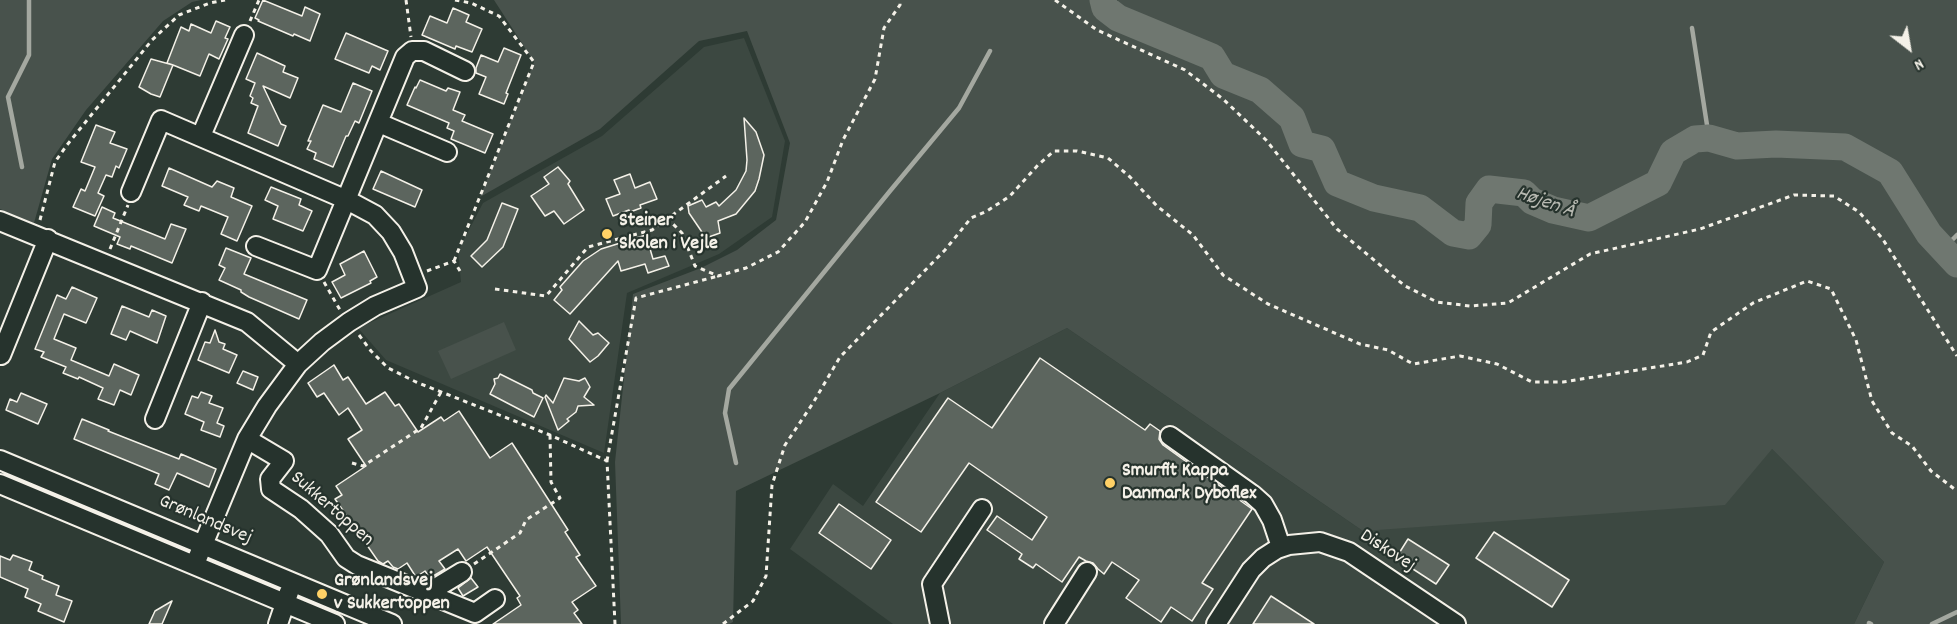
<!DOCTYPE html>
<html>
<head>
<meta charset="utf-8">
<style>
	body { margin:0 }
	#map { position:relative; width:1957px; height:624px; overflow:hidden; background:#2e3b34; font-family:Dekko,sans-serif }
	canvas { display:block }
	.north { position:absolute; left:1879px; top:18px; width:60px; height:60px; -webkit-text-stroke:4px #26332d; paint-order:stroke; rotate:149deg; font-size:16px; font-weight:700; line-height:24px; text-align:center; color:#f4f1e8 }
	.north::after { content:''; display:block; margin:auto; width:21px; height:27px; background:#f4f1e8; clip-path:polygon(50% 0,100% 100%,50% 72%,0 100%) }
</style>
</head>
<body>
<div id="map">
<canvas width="1957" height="624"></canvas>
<div class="north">N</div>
</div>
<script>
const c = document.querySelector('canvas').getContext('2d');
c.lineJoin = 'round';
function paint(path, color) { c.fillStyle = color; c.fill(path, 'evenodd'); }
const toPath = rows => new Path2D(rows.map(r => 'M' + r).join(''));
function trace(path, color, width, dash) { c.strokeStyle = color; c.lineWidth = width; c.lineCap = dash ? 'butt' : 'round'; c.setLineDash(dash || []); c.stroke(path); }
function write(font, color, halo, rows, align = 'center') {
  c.font = font + ' Dekko,sans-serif'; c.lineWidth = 4.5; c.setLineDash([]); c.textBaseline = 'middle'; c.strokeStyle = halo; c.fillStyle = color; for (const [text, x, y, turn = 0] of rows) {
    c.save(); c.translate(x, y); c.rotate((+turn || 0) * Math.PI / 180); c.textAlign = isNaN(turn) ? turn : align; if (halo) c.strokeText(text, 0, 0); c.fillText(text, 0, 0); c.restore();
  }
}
paint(toPath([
	[744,38,785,141,772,217,719,254,627,293,604,453,386,360,358,328,461,282,458,251,483,203,602,136,704,47],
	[1067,328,1363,531,1772,449,1884,562,1854,624,893,624,790,549,833,484,863,506,940,393]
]), '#3c4841');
paint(toPath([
	[0,0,201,0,192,2,163,21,86,110,52,159,34,223,0,209],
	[494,0,1957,0,1957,624,1854,624,1884,562,1772,449,1725,505,1363,531,1067,328,940,393,736,491,733,622,729,624,621,624,615,462,633,294,701,268,737,250,776,220,790,143,747,31,699,41,600,129,480,197,534,62],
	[504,322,516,350,451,379,438,351]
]), '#48524c');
trace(toPath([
	[1692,28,1709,138],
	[22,167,8,97,29,55,29,0],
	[1943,249,1957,235],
	[736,463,725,413,729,389,890,191,959,108,990,51],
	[1869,623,1871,624],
	[1932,624,1957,612]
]), '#a4a8a0', 4.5);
trace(toPath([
	[1103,0,1105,8,1118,18,1212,57,1223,75,1260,90,1292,118,1302,144,1322,149,1337,183,1374,198,1420,208,1453,233,1469,236,1478,225,1479,203,1489,189,1524,193,1532,201,1553,210,1589,218,1658,183,1673,152,1695,139,1709,138,1737,146,1776,144,1845,147,1890,172,1929,234,1957,264]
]), '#6f7770', 27);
const building = toPath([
	[263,0,302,16,305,7,320,14,310,41,294,34,293,36,258,21,259,20,255,18,263,0],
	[453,8,469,15,466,22,482,29,472,52,456,46,455,49,422,35,430,16,447,23,453,8],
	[216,21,230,27,225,38,228,39,219,59,209,54,200,76,173,65,160,97,151,94,139,87,151,59,173,65,167,63,181,27,189,31,191,24,211,33,216,21],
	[346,33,388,51,380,70,372,66,369,73,335,59,346,33],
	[504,48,521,55,506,93,508,94,504,104,479,94,486,77,476,73,476,68,481,55,498,62,504,48],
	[257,53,285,66,283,72,298,78,290,98,263,86,281,124,286,126,278,146,248,133,258,106,251,103,253,98,250,96,255,83,246,79,257,53],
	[420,80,446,91,448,88,460,92,453,110,465,115,462,121,493,134,485,153,451,139,454,131,447,128,449,123,407,105,415,87,416,88,420,80],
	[353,83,372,91,359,123,355,121,348,136,346,136,333,167,314,159,316,153,307,149,311,141,308,141,323,105,341,112,353,83],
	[744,118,756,132,764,155,759,179,755,191,736,214,718,221,720,233,706,238,689,213,688,206,702,200,706,207,716,202,719,206,736,190,746,171,747,160,744,118],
	[96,125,115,132,110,143,127,149,119,168,116,166,112,177,106,175,98,193,104,196,95,216,73,207,81,189,85,191,95,167,81,162,96,125],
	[558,167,570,181,568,184,584,210,564,224,554,211,545,216,531,196,549,184,544,177,558,167],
	[169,168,212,187,217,181,234,188,231,197,252,206,237,241,221,234,228,217,201,206,199,211,184,205,188,197,162,186,169,168],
	[381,171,422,190,415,207,373,189,381,171],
	[630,174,635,188,650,182,657,199,640,205,641,208,630,212,629,210,613,216,606,199,620,194,614,180,630,174],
	[271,187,301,199,299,205,312,211,303,231,273,219,278,206,265,200,271,187],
	[502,203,518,209,503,247,482,267,471,256,487,240,502,203],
	[102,207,115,213,113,218,165,239,171,224,186,229,172,263,131,246,130,249,117,244,120,237,94,226,102,207],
	[646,235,653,259,665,256,669,266,648,273,645,264,621,271,618,261,570,314,554,300,562,290,560,287,583,261,601,249,646,235],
	[226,248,251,258,244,274,307,300,299,319,249,297,241,292,241,290,219,280,225,268,219,265,226,248],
	[364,251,377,277,370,281,371,283,341,298,332,282,345,275,340,264,364,251],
	[72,287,97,298,86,323,64,314,54,339,76,348,71,360,109,376,114,364,139,375,131,395,120,390,114,405,98,399,103,388,79,377,78,379,63,373,66,367,41,357,44,352,35,349,57,295,66,299,72,287],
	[122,306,149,317,152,310,166,316,157,343,130,331,126,340,111,334,122,306],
	[579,321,593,335,598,333,609,343,598,356,590,362,569,339,579,321],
	[215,330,219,342,225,344,223,349,237,355,229,373,198,360,205,342,210,343,215,330],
	[1040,358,1145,430,1150,424,1160,431,1159,439,1163,445,1252,509,1202,583,1213,589,1192,621,1171,607,1161,622,1126,598,1139,580,1112,562,1104,574,1098,569,1093,563,1086,561,1079,557,1062,582,1036,564,1033,568,1019,559,1022,554,987,530,997,516,1032,540,1047,517,969,463,921,532,876,502,948,398,992,428,1040,358],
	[334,365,343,380,348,377,366,404,385,392,395,406,399,404,418,432,441,417,444,421,459,411,490,458,512,443,568,530,565,532,580,555,576,557,596,586,572,602,578,610,574,613,582,624,493,624,521,605,517,598,520,596,487,547,466,561,458,549,439,561,445,569,430,578,425,571,416,577,407,563,398,569,393,567,388,561,383,564,378,561,335,499,342,495,336,486,366,466,348,439,362,430,348,408,339,415,324,393,317,397,308,383,334,365],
	[243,371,258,377,253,390,237,383,243,371],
	[500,374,532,390,533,393,543,398,534,417,490,394,495,384,494,379,498,378,500,374],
	[564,378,579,381,585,378,590,387,584,397,594,405,578,406,576,412,567,419,569,421,558,430,545,397,546,395,553,403,564,378],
	[201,392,212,396,209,403,223,408,217,423,224,426,220,437,201,430,204,422,185,414,192,396,198,398,201,392],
	[21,393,47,404,38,424,6,410,10,399,17,402,21,393],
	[82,419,109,430,108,431,179,459,181,454,216,469,209,487,177,473,169,490,155,484,159,474,74,439,82,419],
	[839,504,891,540,871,569,819,533,839,504],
	[1494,532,1569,580,1552,607,1476,558,1494,532],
	[1408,539,1449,565,1436,584,1396,558,1408,539],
	[13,555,32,562,29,570,43,576,42,579,59,586,56,595,72,601,64,622,38,611,41,604,25,597,28,589,0,577,0,556,10,560,13,555],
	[471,578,478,587,463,596,458,588,471,578],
	[1271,596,1314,624,1253,624,1271,596],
	[172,601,162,624,149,624,155,611,172,601]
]);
paint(building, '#5c655e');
trace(building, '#f4f1e8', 1.5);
const minor = toPath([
	[379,123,447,152],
	[201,136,244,35],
	[131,192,161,120,347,200,375,215,391,232,403,252,417,288,375,306,349,322,322,342,298,364,267,406,247,439,195,564],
	[0,221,247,322,298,364],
	[256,246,317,270,405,57,412,51,424,51,465,71],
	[1,355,48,239],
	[155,419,202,302],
	[1170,436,1253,495,1263,504,1272,520,1281,547],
	[247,439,284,461,270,479,271,489,301,509,329,534,346,558,357,565,475,613,495,599],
	[0,460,392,624],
	[0,484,335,624],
	[426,594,462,572],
	[278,624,289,592],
	[940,624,932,584,982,509],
	[1054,624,1087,572],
	[1216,624,1251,570,1263,558,1277,549,1289,545,1320,542,1349,552,1456,624]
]);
trace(minor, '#f4f1e8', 22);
trace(toPath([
	[406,0,411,37],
	[1055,0,1097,30,1185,70,1223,99,1266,140,1337,229,1405,286,1437,302,1470,306,1508,303,1590,254,1700,229,1794,195,1834,196,1859,212,1882,238,1957,356],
	[250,21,259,0],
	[667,218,682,233,695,266,718,276,746,268,778,252,805,222,827,182,843,140,875,79,884,28,900,5,900,0],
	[40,220,55,162,67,145,152,40,179,15,210,3,225,0],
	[110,249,128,205],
	[454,261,534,62,499,16,471,3,455,0],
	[427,271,454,261,460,271],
	[324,282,340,310],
	[495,289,546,296,588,247,652,230,726,176],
	[359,335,371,351,388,368,416,382,550,435,607,461,615,624],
	[607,461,636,298,718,276],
	[352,463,363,466,421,428,441,392],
	[474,564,520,533,526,520,560,498,551,482,550,435],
	[723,624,753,601,766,576,772,485,785,445,813,403,840,357,945,250,971,218,987,211,1010,196,1038,165,1054,151,1077,151,1108,158,1130,177,1157,206,1193,235,1223,275,1268,304,1360,344,1388,350,1413,364,1460,356,1497,364,1532,382,1563,382,1687,362,1703,355,1711,332,1753,303,1807,281,1831,289,1856,340,1872,401,1892,433,1912,446,1931,471,1957,491]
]), '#f4f1e8', 3, [4.5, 4.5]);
trace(minor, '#26332d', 18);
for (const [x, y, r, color] of [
	[607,234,6,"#ffd166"],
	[1110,483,6,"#ffd166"],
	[322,594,6,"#ffd166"]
]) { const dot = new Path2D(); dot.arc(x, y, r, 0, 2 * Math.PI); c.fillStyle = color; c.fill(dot); trace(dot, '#26332d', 2); }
write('bold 20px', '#f4f1e8', '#26332d', [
	["Steiner",619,222],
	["Skolen i Vejle",619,245],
	["Smurfit Kappa",1122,472],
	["Danmark Dyboflex",1122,495],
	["Grønlandsvej",334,582],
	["v Sukkertoppen",334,605]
], 'left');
write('20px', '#f4f1e8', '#26332d', [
	["Sukkertoppen",331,510,41],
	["Grønlandsvej",205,521,23],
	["Diskovej",1387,552,33]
]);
write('italic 21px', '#b8bab2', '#26332d', [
	["Højen Å",1545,204,19]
]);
</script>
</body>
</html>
